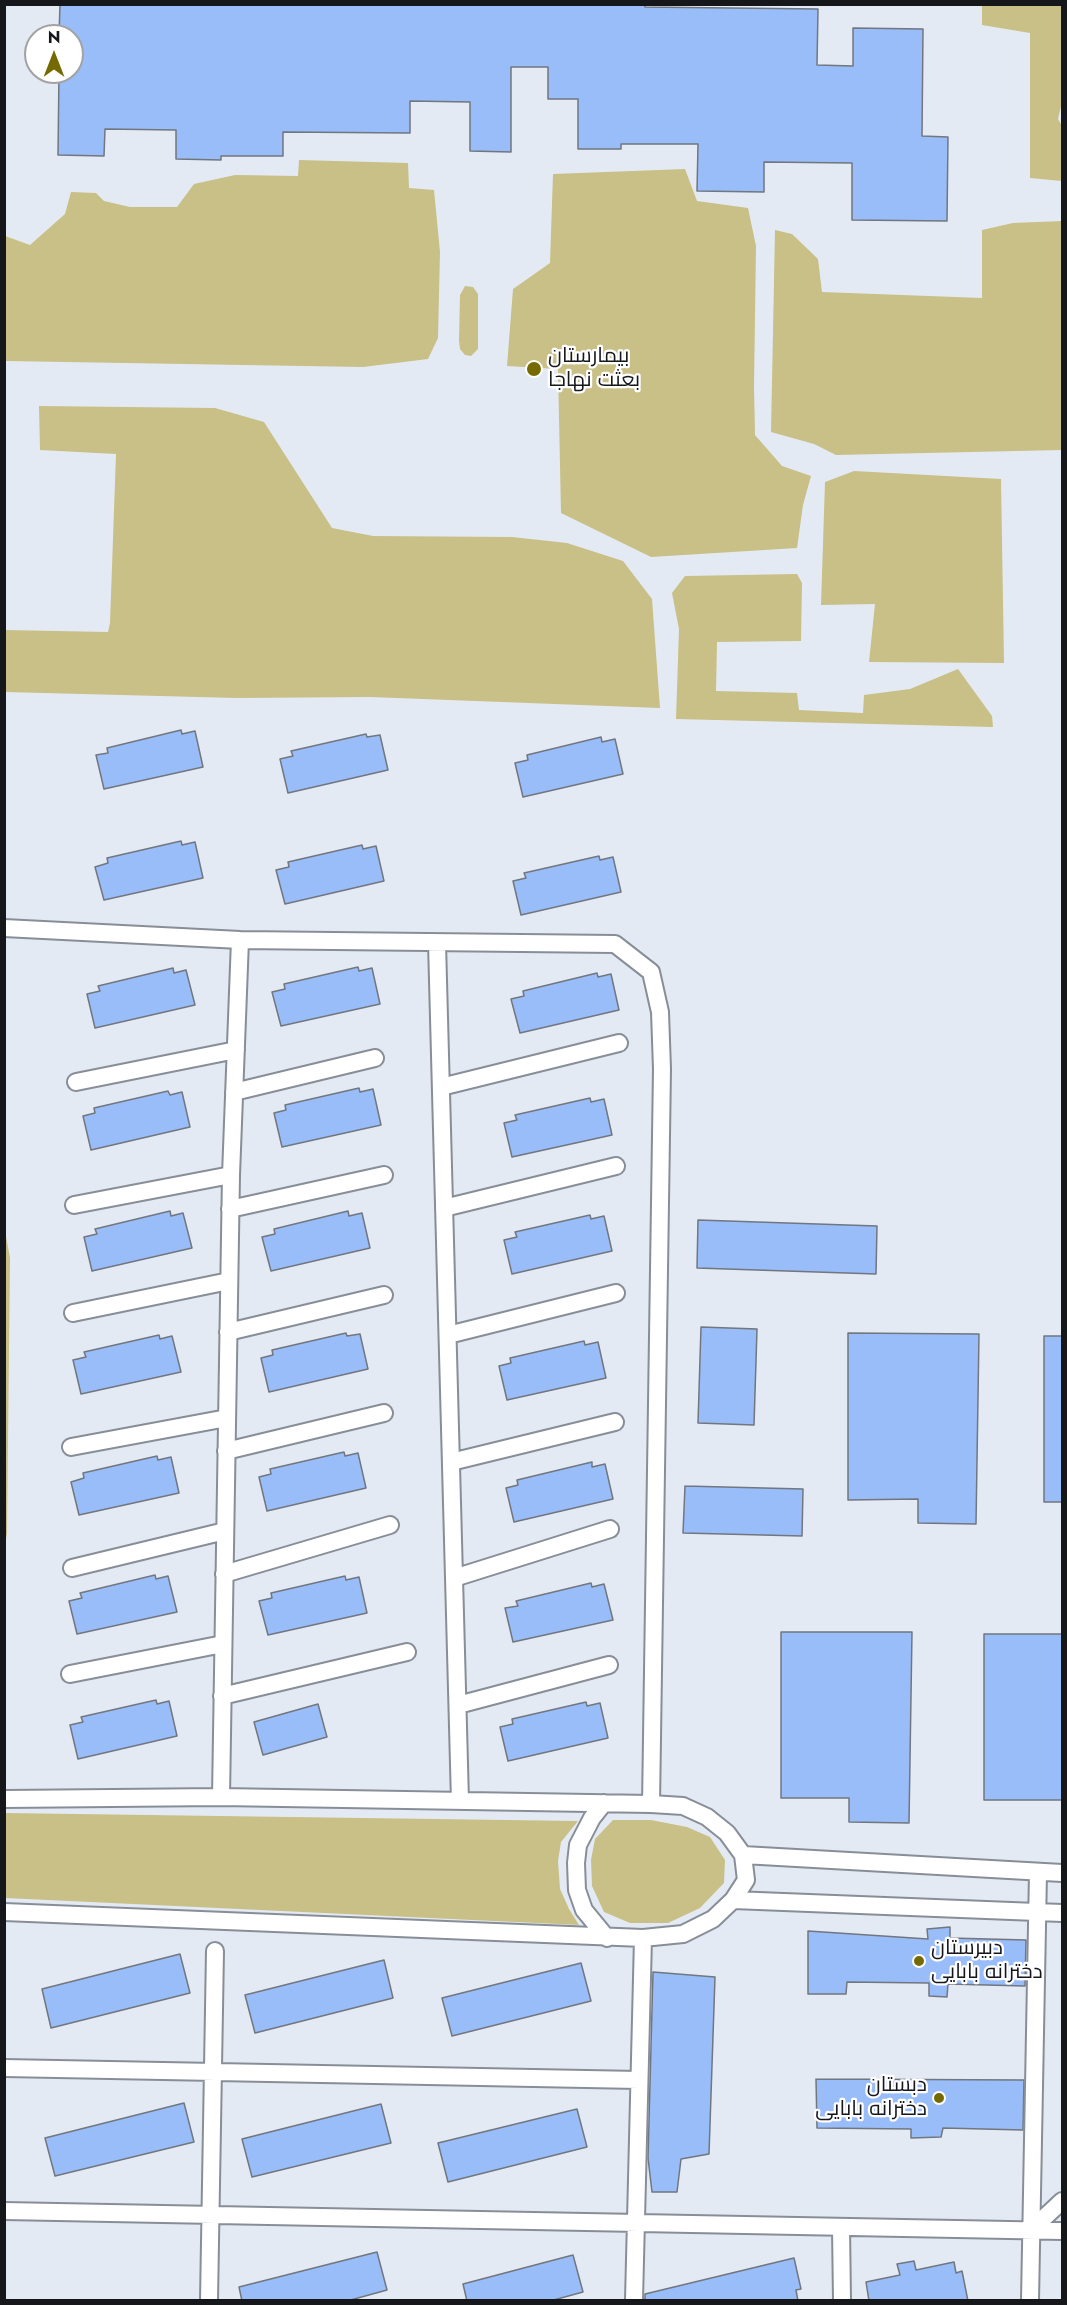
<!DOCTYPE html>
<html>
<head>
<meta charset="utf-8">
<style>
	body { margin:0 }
	#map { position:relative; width:1067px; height:2305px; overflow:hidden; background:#e4eaf4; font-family:Jost,sans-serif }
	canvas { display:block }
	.frame { position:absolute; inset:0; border:6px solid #15171b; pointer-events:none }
	.north { position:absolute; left:24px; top:24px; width:60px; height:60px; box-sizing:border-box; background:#fff; border:2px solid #a1a2a4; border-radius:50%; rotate:0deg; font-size:16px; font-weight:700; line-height:24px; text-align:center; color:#15171b }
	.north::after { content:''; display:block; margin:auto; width:21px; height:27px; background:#756a01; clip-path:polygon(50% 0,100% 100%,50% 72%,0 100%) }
</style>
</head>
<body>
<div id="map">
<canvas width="1067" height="2305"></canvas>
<div class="frame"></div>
<div class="north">N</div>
</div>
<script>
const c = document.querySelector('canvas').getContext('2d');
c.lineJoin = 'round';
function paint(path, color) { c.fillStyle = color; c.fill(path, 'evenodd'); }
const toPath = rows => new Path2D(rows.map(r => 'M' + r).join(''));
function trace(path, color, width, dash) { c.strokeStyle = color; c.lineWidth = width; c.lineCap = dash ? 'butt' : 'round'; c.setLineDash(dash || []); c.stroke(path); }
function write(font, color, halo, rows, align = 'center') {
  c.font = font + ' Jost,Cairo,sans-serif'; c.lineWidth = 4.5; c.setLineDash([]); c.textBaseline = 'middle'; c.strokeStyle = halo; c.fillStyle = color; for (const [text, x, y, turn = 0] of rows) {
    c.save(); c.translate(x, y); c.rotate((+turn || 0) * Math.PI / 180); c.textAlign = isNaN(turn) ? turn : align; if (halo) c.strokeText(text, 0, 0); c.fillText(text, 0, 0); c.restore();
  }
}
paint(toPath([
	[982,5,1062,5,1062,102,1058,119,1062,126,1062,181,1030,178,1030,33,982,25],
	[299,160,408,163,409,188,434,190,440,252,438,338,428,359,363,367,5,361,5,236,30,245,65,214,71,192,96,193,104,201,130,207,177,207,194,184,235,175,298,176],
	[685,169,697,201,748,208,756,246,754,386,755,435,782,466,811,476,803,505,797,548,651,557,561,513,558,369,507,366,513,289,550,263,553,174],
	[1062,221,1062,450,836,455,814,444,771,432,775,230,792,234,818,259,822,292,982,298,982,230,1013,223],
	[465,286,473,287,478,294,478,349,471,356,465,355,460,349,459,341,460,295],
	[39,406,215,408,264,422,332,528,373,536,512,537,567,543,623,561,652,599,660,708,370,697,237,698,5,692,5,630,108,632,110,623,116,454,40,450],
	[854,471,1001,479,1004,663,869,662,875,604,821,605,825,482],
	[797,574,802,583,801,641,717,642,716,691,797,693,799,710,863,713,864,695,910,689,958,669,992,716,993,727,676,719,679,629,672,593,685,576],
	[5,1231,10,1258,7,1534,5,1544],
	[5,1813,578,1821,561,1842,558,1861,560,1889,569,1909,579,1925,5,1898],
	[613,1820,651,1820,687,1827,710,1837,725,1860,724,1883,700,1908,668,1923,630,1923,604,1912,592,1886,591,1860,595,1839]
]), '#c8c086');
const building = toPath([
	[60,4,645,4,645,7,818,9,817,65,853,66,853,28,923,29,922,136,948,137,947,221,852,220,852,163,764,162,764,192,697,191,698,144,621,144,621,149,578,149,578,99,548,99,548,67,511,67,511,152,470,151,470,102,410,101,410,133,283,132,283,156,221,156,221,160,176,159,176,130,105,129,104,156,58,155,59,72,72,72,72,36,59,36,60,4],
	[181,730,182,734,195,731,203,767,104,789,96,755,108,753,107,748,181,730],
	[366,734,367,737,380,735,388,770,288,793,280,759,293,756,291,751,366,734],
	[601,737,602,742,615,739,623,774,523,797,515,763,528,760,527,755,601,737],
	[181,841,182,845,195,842,203,878,104,900,95,867,108,863,107,858,181,841],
	[362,845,363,849,376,846,384,881,285,904,276,870,289,867,288,862,362,845],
	[599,856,600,860,613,857,621,892,521,915,513,881,526,878,524,873,599,856],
	[358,967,359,971,372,968,380,1004,281,1026,272,992,285,989,284,984,358,967],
	[173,968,174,973,186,970,195,1005,95,1028,87,994,100,991,98,986,173,968],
	[597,973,598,977,611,974,619,1010,520,1033,511,999,524,996,523,991,597,973],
	[359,1088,360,1092,373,1089,381,1125,282,1147,274,1113,286,1110,285,1105,359,1088],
	[168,1091,170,1095,182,1092,190,1127,91,1150,83,1116,95,1113,94,1108,168,1091],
	[590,1098,591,1102,604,1099,612,1135,512,1157,504,1123,517,1120,515,1115,590,1098],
	[170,1211,171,1216,183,1213,192,1248,92,1271,84,1237,97,1234,95,1229,170,1211],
	[348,1211,349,1216,362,1213,370,1248,271,1271,262,1237,275,1234,274,1229,348,1211],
	[590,1215,591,1219,604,1216,612,1251,512,1274,504,1240,517,1237,515,1232,590,1215],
	[698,1220,877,1226,876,1274,697,1268,698,1220],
	[701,1327,757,1329,754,1425,698,1423,701,1327],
	[346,1333,347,1336,360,1334,368,1369,269,1392,261,1358,273,1355,272,1350,346,1333],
	[848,1333,979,1334,976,1524,918,1523,918,1499,848,1500,848,1333],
	[159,1335,160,1339,172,1336,181,1372,81,1394,73,1360,86,1357,84,1352,159,1335],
	[1044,1336,1062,1336,1062,1502,1044,1502,1044,1336],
	[584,1341,585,1345,598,1342,606,1378,507,1400,499,1366,511,1363,510,1358,584,1341],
	[344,1452,345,1456,358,1453,366,1488,267,1511,259,1477,271,1474,270,1469,344,1452],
	[157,1456,158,1460,171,1457,179,1493,79,1515,71,1482,84,1478,83,1473,157,1456],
	[592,1462,592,1467,605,1464,613,1499,514,1522,506,1488,518,1485,517,1480,592,1462],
	[685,1486,803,1489,802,1536,683,1533,685,1486],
	[155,1575,156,1579,168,1576,177,1612,77,1634,69,1601,82,1598,80,1593,155,1575],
	[345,1576,346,1580,359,1577,367,1613,268,1635,259,1601,272,1598,271,1593,345,1576],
	[591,1583,592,1587,604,1584,613,1620,513,1642,505,1608,518,1606,516,1601,591,1583],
	[781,1632,912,1632,909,1823,849,1822,849,1798,781,1798,781,1632],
	[984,1634,1062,1634,1062,1800,984,1800,984,1634],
	[156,1700,157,1704,169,1701,177,1736,78,1759,70,1725,83,1722,81,1717,156,1700],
	[586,1702,587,1706,600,1703,608,1738,508,1761,500,1727,513,1724,512,1719,586,1702],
	[318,1704,327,1737,263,1755,254,1722,318,1704],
	[950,1927,950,1938,1026,1940,1025,1986,948,1984,947,1997,929,1996,929,1983,847,1982,846,1994,808,1994,808,1931,928,1939,927,1929,950,1927],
	[180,1954,190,1993,51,2028,42,1989,180,1954],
	[384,1960,393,1998,255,2033,245,1995,384,1960],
	[581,1963,591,2001,452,2036,442,1998,581,1963],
	[653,1972,715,1977,709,2154,681,2159,677,2192,652,2192,648,2158,653,1972],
	[816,2079,1024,2080,1023,2130,943,2128,941,2137,911,2138,911,2129,817,2128,816,2079],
	[184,2103,194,2142,55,2176,45,2138,184,2103],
	[381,2104,391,2143,252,2177,242,2139,381,2104],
	[577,2109,587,2147,448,2182,438,2143,577,2109],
	[377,2252,387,2290,347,2301,242,2301,239,2287,377,2252],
	[573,2255,583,2292,550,2301,467,2301,463,2284,573,2255],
	[794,2258,801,2289,796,2290,798,2301,645,2301,645,2294,794,2258],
	[914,2261,916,2270,954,2262,956,2273,962,2271,968,2301,869,2301,866,2282,900,2275,897,2264,914,2261]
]);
paint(building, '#98bdf8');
trace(building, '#71767f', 1.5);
const street = toPath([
	[4,928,240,940,615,944,651,972,660,1012,662,1069,651,1804],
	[437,943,460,1801],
	[76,1082,236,1050],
	[441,1087,619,1043],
	[234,1092,375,1058],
	[74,1205,231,1175],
	[444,1208,616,1166],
	[230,1209,384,1175],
	[73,1313,229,1281],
	[228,1332,384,1295],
	[448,1335,616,1293],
	[71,1447,227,1418],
	[226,1451,384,1413],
	[451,1462,615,1422],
	[72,1568,225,1531],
	[224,1574,390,1525],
	[454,1578,610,1529],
	[70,1674,223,1644],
	[222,1696,407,1652],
	[458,1705,609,1665],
	[221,1797,231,1175,240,940],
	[4,1799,221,1797,651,1804,683,1806,707,1817,727,1833,743,1855,746,1880,733,1900,713,1919,683,1934,643,1938,4,1912],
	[604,1803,592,1818,578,1845,576,1863,577,1890,584,1910,607,1938],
	[743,1855,1062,1873],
	[733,1900,1062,1913],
	[4,2068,639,2080],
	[4,2211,1062,2231],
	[841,2227,842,2300],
	[1031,2230,1062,2201],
	[209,2300,215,1951],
	[634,2300,643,1938],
	[1030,2300,1038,1872]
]);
trace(street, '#888e97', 20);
trace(street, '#fff', 16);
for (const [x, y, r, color] of [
	[534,369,8,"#756a01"],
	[919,1961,6,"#756a01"],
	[939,2098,6,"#756a01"]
]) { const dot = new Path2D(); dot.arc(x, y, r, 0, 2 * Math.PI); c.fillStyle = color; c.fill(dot); trace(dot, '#fff', 2); }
write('21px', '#15171b', '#fff', [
	["بیمارستان",548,357],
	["بعثت نهاجا",548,381],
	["دبیرستان",931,1949],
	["دخترانه بابایی",931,1973],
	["دبستان",927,2086,"right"],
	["دخترانه بابایی",927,2110,"right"]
], 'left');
</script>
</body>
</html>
